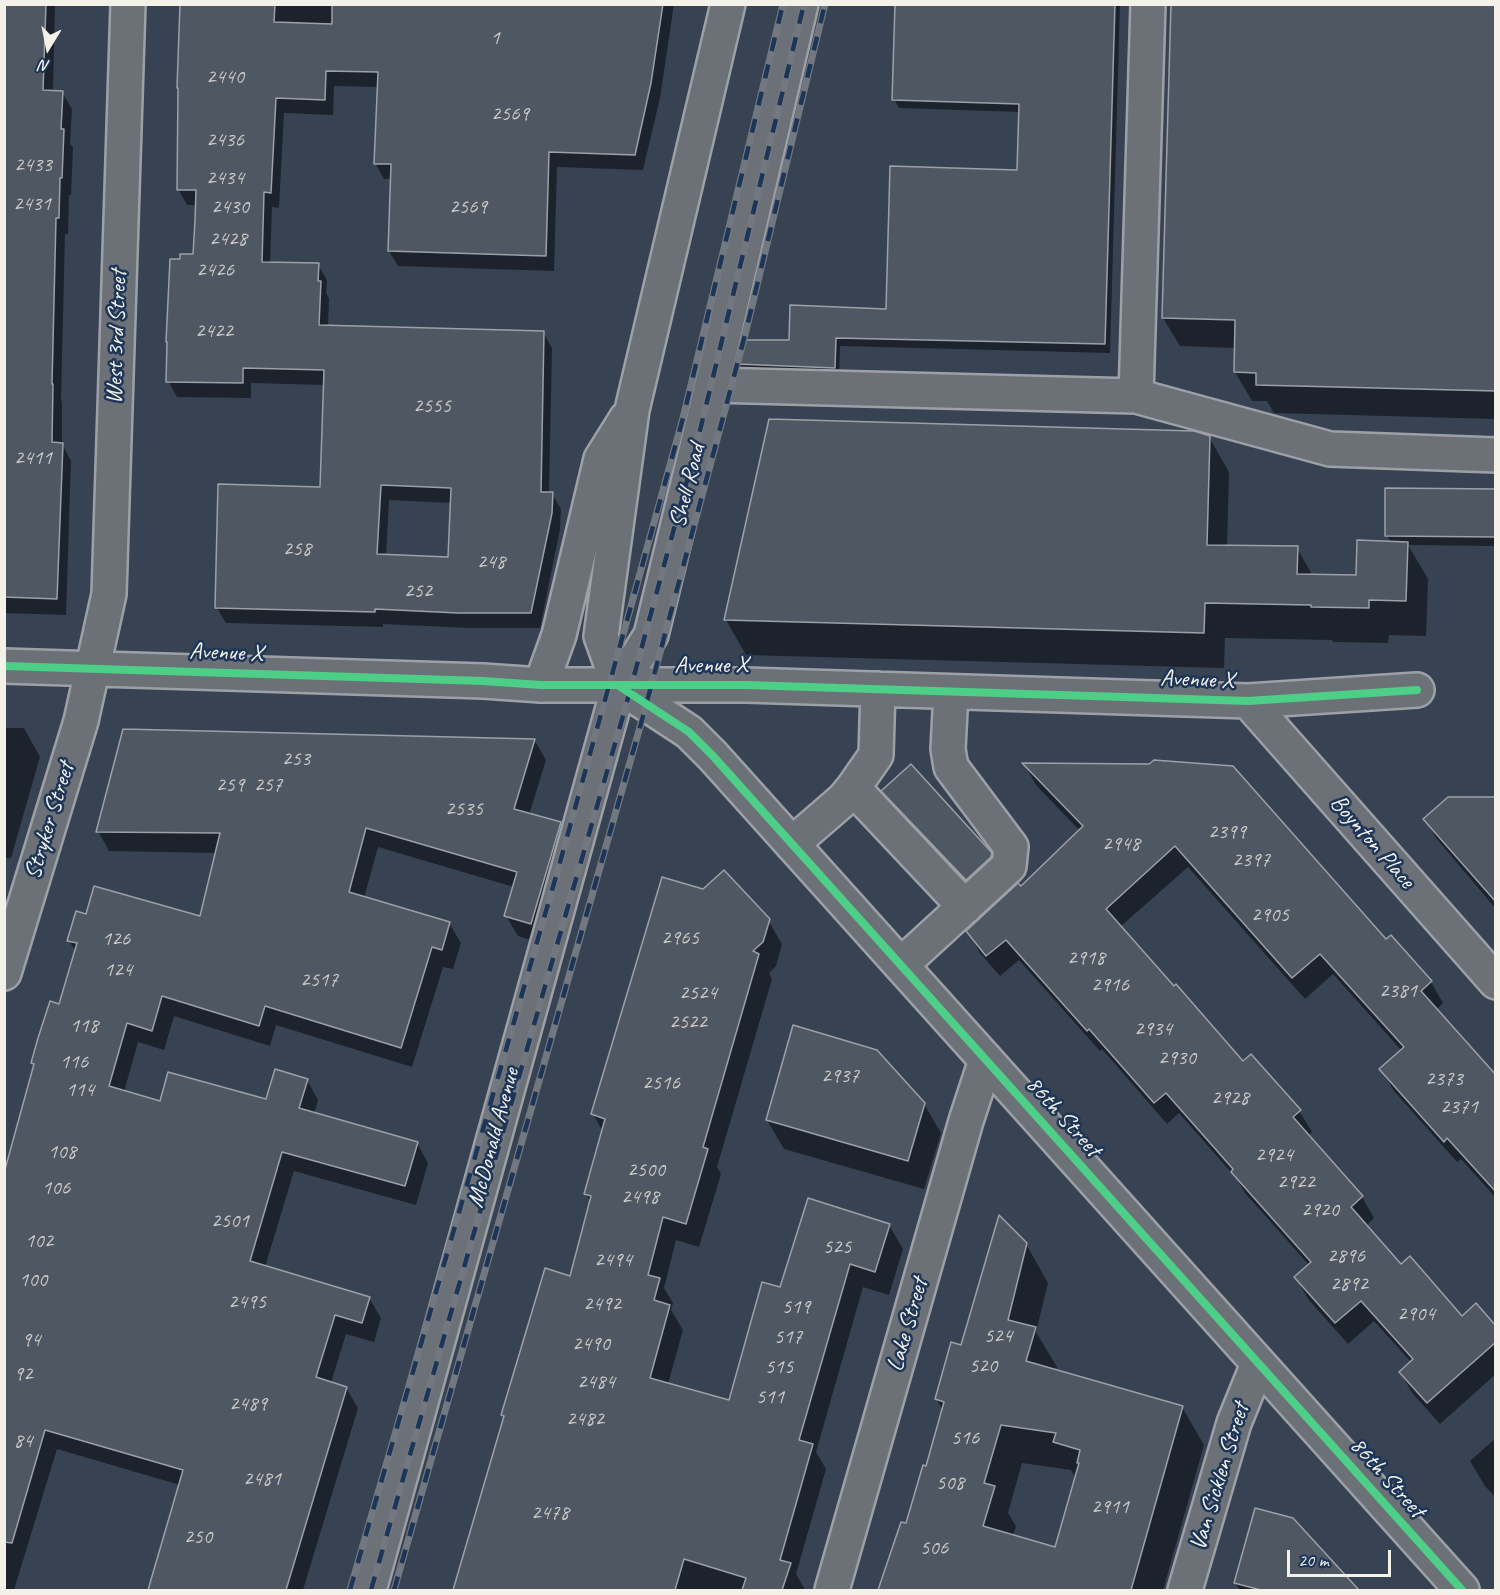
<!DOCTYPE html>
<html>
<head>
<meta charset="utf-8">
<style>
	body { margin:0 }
	#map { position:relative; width:1500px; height:1595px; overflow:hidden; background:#374253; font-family:Caveat,sans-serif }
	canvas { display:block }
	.frame { position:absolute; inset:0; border:6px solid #f4f1e8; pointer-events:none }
	.north { position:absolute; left:18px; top:18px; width:60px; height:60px; -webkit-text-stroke:4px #1d3557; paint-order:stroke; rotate:190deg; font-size:16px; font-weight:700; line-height:24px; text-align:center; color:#f4f1e8 }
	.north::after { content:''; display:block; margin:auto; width:21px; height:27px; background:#f4f1e8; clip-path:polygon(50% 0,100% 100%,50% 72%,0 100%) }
	.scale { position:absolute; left:1287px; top:1550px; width:104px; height:27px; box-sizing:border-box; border:3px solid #f4f1e8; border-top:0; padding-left:8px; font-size:18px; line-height:21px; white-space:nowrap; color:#f4f1e8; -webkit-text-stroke:4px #1d3557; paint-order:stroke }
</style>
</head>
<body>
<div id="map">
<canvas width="1500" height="1595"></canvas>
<div class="frame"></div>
<div class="north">N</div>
<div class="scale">20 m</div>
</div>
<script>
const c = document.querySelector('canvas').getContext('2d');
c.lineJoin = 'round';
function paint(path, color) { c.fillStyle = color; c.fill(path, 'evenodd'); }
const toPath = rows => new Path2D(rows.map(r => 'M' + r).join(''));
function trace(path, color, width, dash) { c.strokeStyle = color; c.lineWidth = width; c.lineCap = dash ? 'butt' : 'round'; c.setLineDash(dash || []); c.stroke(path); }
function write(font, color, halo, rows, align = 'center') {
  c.font = font + ' Caveat,sans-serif'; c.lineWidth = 5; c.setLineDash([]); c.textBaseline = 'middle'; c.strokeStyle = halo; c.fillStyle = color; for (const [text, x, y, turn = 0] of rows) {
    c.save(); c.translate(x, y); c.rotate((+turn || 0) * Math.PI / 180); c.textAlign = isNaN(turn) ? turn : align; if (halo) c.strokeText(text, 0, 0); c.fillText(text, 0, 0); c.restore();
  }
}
paint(toPath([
	[4,4,55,4,53,92,62,92,72,109,70,144,73,147,71,195,69,195,68,234,65,234,61,400,62,402,62,444,71,461,66,615,4,613],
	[182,4,674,4,660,98,643,170,557,167,554,271,398,266,389,251,392,179,384,179,375,163,379,87,334,86,333,115,284,113,279,208,272,207,270,264,318,265,327,280,326,293,329,298,328,327,543,332,552,348,549,493,552,494,561,509,560,529,540,628,468,628,383,624,383,627,226,623,217,608,321,488,325,385,251,383,251,398,177,397,168,381,181,261,195,256,197,205,187,205,178,189],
	[389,500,452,503,449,559,386,556],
	[896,4,1120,4,1110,353,840,346,839,377,743,373,738,364,790,342,888,311,1019,171,1020,112,899,108,894,99],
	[1496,4,1496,419,1274,413,1267,401,1252,401,1235,372,1236,348,1180,346,1163,318],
	[1209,437,1229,472,1227,547,1297,548,1313,576,1357,577,1391,543,1387,535,1496,491,1496,546,1408,545,1428,579,1426,636,1389,635,1388,643,1333,642,1332,640,1225,638,1224,668,746,655,726,620],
	[4,728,24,728,40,757,11,858,4,858],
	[124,731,535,741,546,760,529,815,560,824,571,844,542,943,518,936,506,916,514,887,378,847,364,898,449,923,461,943,453,969,443,967,412,1067,276,1025,270,1046,174,1016,164,1050,138,1042,124,1092,161,1103,267,1101,307,1080,318,1100,314,1114,417,1143,428,1163,416,1205,294,1171,265,1267,369,1298,381,1318,374,1342,346,1334,331,1383,346,1388,358,1408,303,1590,150,1590,180,1485,57,1449,14,1590,4,1590,4,1193,35,1068,33,1063,60,1005,76,952,69,941,87,916,201,918,217,853,109,851,98,831],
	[1025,765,1386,941,1431,982,1443,1003,1436,1010,1496,1077,1496,1198,1461,1159,1457,1162,1394,1091,1381,1069,1402,1051,1333,974,1305,999,1188,867,1120,927,1243,1063,1299,1111,1312,1132,1308,1136,1362,1197,1374,1218,1366,1226,1401,1266,1462,1318,1496,1328,1496,1374,1440,1424,1413,1394,1400,1372,1411,1362,1374,1321,1348,1344,1308,1299,1296,1277,1309,1265,1245,1193,1237,1179,1179,1113,1167,1124,1102,1049,1100,1051,1019,960,1000,976,980,953,968,931,1021,888,1080,831,1036,785],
	[883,791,990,854,996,864,972,889,889,800],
	[1496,798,1496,909,1436,838,1425,819],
	[768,920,782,944,776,966,769,973,772,979,717,1167,721,1174,699,1247,676,1240,664,1288,673,1303,671,1310,683,1330,668,1384,730,1402,781,1288,889,1225,903,1249,889,1295,863,1287,816,1452,826,1469,796,1574,804,1588,803,1590,456,1590,505,1419,503,1415,571,1278,591,1203,586,1194,603,1132,593,1114],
	[924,1104,941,1133,924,1189,784,1149,767,1120],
	[1026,1244,1048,1283,1036,1332,1057,1367,1056,1371,1182,1407,1204,1445,1163,1590,878,1590,881,1578,883,1579,907,1525,927,1468,943,1410,936,1399,962,1347],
	[1022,1463,1071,1470,1076,1479,1056,1549,1013,1536,1016,1526,1008,1513],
	[1496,1438,1496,1498,1485,1486,1470,1461],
	[1292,1519,1357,1590,1240,1590,1235,1583]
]), '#0007');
const building = toPath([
	[4,4,46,4,43,90,63,91,61,129,64,129,63,154,62,178,60,178,59,218,56,218,52,384,53,384,52,442,63,443,57,599,4,597,4,4],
	[180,4,275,4,274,22,332,24,332,4,663,4,651,83,635,155,549,152,546,256,388,251,391,164,374,164,378,72,326,71,325,100,276,98,271,193,264,192,262,262,319,263,318,281,321,281,319,325,544,331,541,492,553,492,552,513,531,613,458,613,375,609,375,612,215,608,218,484,320,487,324,370,243,368,243,383,166,382,167,342,166,342,170,259,180,259,180,254,193,254,195,221,196,190,177,190,178,88,177,88,180,4],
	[381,485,451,488,448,557,377,554,381,485],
	[895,4,1115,4,1105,344,836,338,835,368,736,364,742,340,789,340,790,305,886,309,890,166,1017,170,1019,104,892,100,895,4],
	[1171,4,1496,4,1496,391,1256,385,1256,373,1234,372,1235,320,1162,318,1171,4],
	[769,419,1194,431,1210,436,1207,545,1298,546,1297,574,1356,575,1357,540,1408,542,1406,601,1369,600,1369,608,1311,607,1311,605,1205,603,1204,633,724,620,769,419],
	[1385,488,1496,489,1496,537,1385,536,1385,488],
	[123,729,535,739,514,809,561,822,531,924,504,916,517,872,366,828,349,892,450,922,442,950,432,947,401,1048,265,1006,259,1026,162,996,152,1031,127,1023,109,1086,160,1101,168,1072,266,1099,275,1069,308,1079,299,1108,418,1142,405,1186,282,1152,250,1261,370,1297,362,1323,335,1315,316,1377,347,1387,286,1590,148,1590,183,1470,45,1430,12,1543,4,1542,4,1173,34,1064,31,1063,38,1038,50,1001,59,1004,77,943,67,941,76,911,86,914,94,886,200,916,220,833,96,832,123,729],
	[1154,760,1233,766,1386,939,1391,935,1432,981,1421,991,1496,1075,1496,1192,1447,1138,1444,1142,1379,1069,1404,1047,1320,954,1292,978,1175,846,1106,909,1174,986,1176,984,1243,1061,1251,1054,1301,1110,1293,1117,1363,1196,1351,1207,1401,1264,1410,1256,1462,1316,1476,1303,1496,1326,1496,1342,1427,1403,1399,1372,1413,1359,1361,1301,1335,1323,1294,1277,1311,1262,1231,1172,1233,1169,1166,1093,1154,1103,1089,1029,1087,1031,1006,940,986,956,966,931,1018,883,1021,886,1083,826,1022,763,1149,764,1154,760],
	[911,764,992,853,991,857,966,880,881,791,911,764],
	[1448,797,1496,797,1496,902,1423,819,1448,797],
	[724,870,770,919,763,942,753,951,759,954,703,1147,708,1149,686,1224,663,1217,648,1275,660,1278,654,1300,670,1305,650,1378,729,1400,762,1282,780,1287,808,1198,890,1224,875,1272,850,1264,799,1440,813,1444,780,1560,791,1563,782,1590,742,1590,746,1578,684,1559,675,1590,453,1590,504,1416,501,1415,545,1268,570,1276,591,1196,584,1194,605,1119,591,1114,662,877,703,889,724,870],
	[793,1025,877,1050,925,1103,908,1161,766,1120,793,1025],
	[999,1215,1027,1243,1008,1320,1036,1327,1026,1361,1183,1406,1131,1590,878,1590,901,1522,906,1523,923,1465,926,1466,944,1402,935,1399,951,1342,961,1345,999,1215],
	[1001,1425,1056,1433,1053,1442,1080,1450,1077,1463,1079,1463,1055,1547,983,1526,995,1486,984,1483,1001,1425],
	[1255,1508,1293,1518,1359,1590,1261,1590,1234,1583,1255,1508]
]);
paint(building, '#4f5763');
trace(building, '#9da1a7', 1.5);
const minor = toPath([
	[712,385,1136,396,1148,4],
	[1136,396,1330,449,1496,455],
	[4,666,483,681,541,685,746,685,1248,701,1417,690],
	[1248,701,1496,982],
	[853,788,876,755,878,689],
	[792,844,844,799,853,788,965,907],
	[901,965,1009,866,1011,847,951,767,948,749,951,692],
	[4,973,81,721,109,594,128,4],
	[832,1590,966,1121,986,1060],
	[1185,1590,1234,1423,1258,1364]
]);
const major = toPath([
	[541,685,559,635,601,459,626,419],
	[619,686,689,732,713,756,1462,1590],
	[619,686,601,636,632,410,728,4],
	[369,1590,619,686,651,635,712,385,801,4]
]);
trace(minor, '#9da1a7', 38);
trace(major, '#9da1a7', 38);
trace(minor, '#6c7177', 33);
trace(major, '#6c7177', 33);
const rail = toPath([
	[350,1590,559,866,683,418,783,4],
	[371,1590,625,709,694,455,804,4],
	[394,1590,642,720,745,335,825,4]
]);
trace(rail, '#72787f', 7);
trace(rail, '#1d3557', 4.5, [14]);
trace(toPath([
	[4,666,483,681,541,685,746,685,1248,701,1417,690],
	[619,686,689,732,713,756,1462,1590]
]), '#4dcf88', 8);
write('21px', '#cbcac7', null, [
	["1",495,38],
	["2440",225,77],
	["2569",510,114],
	["2436",225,140],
	["2433",33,165],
	["2434",225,178],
	["2431",32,204],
	["2430",230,207],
	["2569",468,207],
	["2428",228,239],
	["2426",215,270],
	["2422",214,331],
	["2555",432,406],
	["2411",33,458],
	["258",297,549],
	["248",491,562],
	["252",418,591],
	["253",296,759],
	["259",230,785],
	["257",268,785],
	["2535",464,809],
	["2399",1227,832],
	["2948",1121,844],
	["2397",1251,860],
	["2905",1270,915],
	["2965",680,938],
	["126",116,939],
	["2918",1086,958],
	["124",118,970],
	["2517",319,980],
	["2916",1110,985],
	["2381",1398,991],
	["2524",698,993],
	["2522",688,1022],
	["118",84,1026],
	["2934",1153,1029],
	["2930",1177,1058],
	["116",74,1062],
	["2937",840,1076],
	["2373",1444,1079],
	["2516",661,1083],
	["114",80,1090],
	["2928",1230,1098],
	["2371",1459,1107],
	["108",62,1152],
	["2924",1274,1155],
	["2500",646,1170],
	["2922",1296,1182],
	["106",56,1188],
	["2498",640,1197],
	["2920",1320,1210],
	["2501",230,1221],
	["102",39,1241],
	["525",837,1247],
	["2896",1346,1256],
	["2494",613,1260],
	["100",33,1280],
	["2892",1349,1284],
	["2495",247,1302],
	["2492",602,1304],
	["519",796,1307],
	["2904",1416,1314],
	["524",998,1336],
	["517",788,1337],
	["94",31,1340],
	["2490",591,1344],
	["520",983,1366],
	["515",779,1367],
	["92",23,1374],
	["2484",596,1382],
	["511",770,1397],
	["2489",248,1404],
	["2482",585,1419],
	["516",965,1438],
	["84",23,1441],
	["2481",262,1479],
	["508",950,1483],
	["2911",1110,1507],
	["2478",550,1513],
	["250",198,1537],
	["506",934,1548]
]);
write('24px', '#f4f1e8', '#1d3557', [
	["West 3rd Street",117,337,-88],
	["Shell Road",688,486,-76],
	["Avenue X",226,653,2],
	["Avenue X",711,666],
	["Avenue X",1197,680,2],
	["Stryker Street",50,821,-73],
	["Boynton Place",1372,842,49],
	["86th Street",1063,1117,48],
	["McDonald Avenue",494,1138,-75],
	["Lake Street",908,1325,-74],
	["Van Sicklen Street",1220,1477,-73],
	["86th Street",1387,1478,48]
]);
</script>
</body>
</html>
